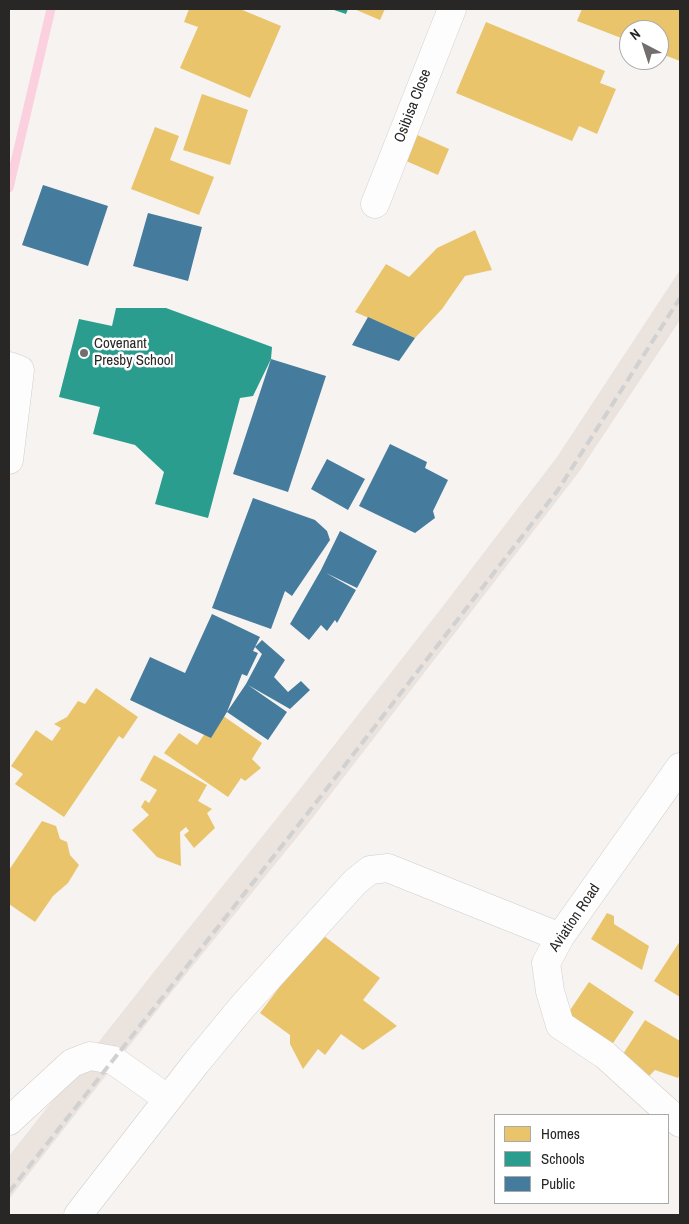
<!DOCTYPE html>
<html>
<head>
<meta charset="utf-8">
<style>
	body { margin:0 }
	#map { position:relative; width:689px; height:1224px; overflow:hidden; background:#f6f3f1; font-family:"Archivo Narrow",sans-serif }
	canvas { display:block }
	.frame { position:absolute; inset:0; border:10px solid #292726; pointer-events:none }
	.legend { position:absolute; left:494px; top:1114px; width:175px; height:90px; box-sizing:border-box; background:#fff; border:1px solid #a9a9a8; margin:0; padding:6px 9px; list-style:none; font-size:15px; color:#292726 }
	.legend li { display:flex; align-items:center; gap:10px; height:25px }
	.legend b { width:25px; border:1px solid #a9a9a8 }
	.north { position:absolute; left:619px; top:20px; width:50px; height:50px; box-sizing:border-box; background:#fff; border:1px solid #a9a9a8; border-radius:50%; rotate:320deg; font-size:14px; font-weight:700; line-height:20px; text-align:center; color:#292726 }
	.north::after { content:''; display:block; margin:auto; width:18px; height:22px; background:#716e6d; clip-path:polygon(50% 0,100% 100%,50% 72%,0 100%) }
</style>
</head>
<body>
<div id="map">
<canvas width="689" height="1224"></canvas>
<div class="frame"></div>
<ul class="legend">
<li><b style="height:14px;background:#e9c46a"></b>Homes</li>
<li><b style="height:14px;background:#2a9d8f"></b>Schools</li>
<li><b style="height:14px;background:#457b9d"></b>Public</li>
</ul>
<div class="north">N</div>
</div>
<script>
const c = document.querySelector('canvas').getContext('2d');
c.lineJoin = 'round';
function paint(path, color) { c.fillStyle = color; c.fill(path, 'evenodd'); }
const toPath = rows => new Path2D(rows.map(r => 'M' + r).join(''));
function trace(path, color, width, dash) { c.strokeStyle = color; c.lineWidth = width; c.lineCap = dash ? 'butt' : 'round'; c.setLineDash(dash || []); c.stroke(path); }
function write(font, color, halo, rows, align = 'center') {
  c.font = font + ' "Archivo Narrow",sans-serif'; c.lineWidth = 5; c.setLineDash([]); c.textBaseline = 'middle'; c.strokeStyle = halo; c.fillStyle = color; for (const [text, x, y, turn = 0] of rows) {
    c.save(); c.translate(x, y); c.rotate((+turn || 0) * Math.PI / 180); c.textAlign = isNaN(turn) ? turn : align; if (halo) c.strokeText(text, 0, 0); c.fillText(text, 0, 0); c.restore();
  }
}
paint(toPath([
	[680,270,680,320,579,472,307,825,174,989,9,1199,9,1156,153,973,285,808,440,610,557,457]
]), '#ebe3de');
paint(toPath([
	[189,9,240,9,281,26,250,98,180,68,198,27,184,22],
	[354,9,385,9,380,20],
	[582,9,680,9,680,61,659,53,659,30,629,30,629,41,577,21],
	[486,22,605,71,600,83,616,89,597,134,579,126,572,141,456,93],
	[202,94,248,110,230,165,183,150],
	[155,127,179,136,170,160,214,177,199,215,131,189],
	[415,134,449,149,438,175,404,160],
	[475,230,492,270,465,276,442,309,415,338,355,312,386,264,409,277,437,248],
	[96,688,138,717,123,739,119,736,64,817,15,784,23,774,11,766,36,730,52,741,61,728,54,724,67,717,78,701,85,704],
	[219,713,262,743,252,759,261,768,245,781,241,778,228,797,164,753,179,733,197,745],
	[154,755,207,785,198,801,212,809,207,813,215,828,194,848,184,835,189,831,186,827,180,832,181,866,157,857,132,830,149,815,141,807,145,800,149,803,157,790,140,780],
	[42,821,56,826,60,839,67,842,70,855,79,865,68,883,53,896,35,922,9,904,9,870],
	[607,913,614,916,614,924,649,946,642,970,591,939],
	[320,933,380,978,363,1000,397,1026,363,1050,341,1034,325,1055,318,1049,303,1069,290,1044,290,1035,260,1013],
	[680,941,680,997,654,981],
	[589,982,634,1012,605,1055,560,1025],
	[645,1020,680,1041,680,1074,678,1078,655,1070,648,1077,616,1065]
]), '#e9c46a');
paint(toPath([
	[331,9,348,9,346,14],
	[116,308,166,308,272,347,271,359,253,396,240,398,208,518,155,504,164,472,135,445,93,434,100,407,59,397,79,319,112,326]
]), '#2a9d8f');
paint(toPath([
	[43,185,108,206,88,266,22,245],
	[148,213,202,227,188,281,133,266],
	[368,317,415,338,399,361,352,345],
	[271,359,326,376,288,492,233,474],
	[390,444,427,462,425,468,448,480,433,511,435,518,415,533,359,506],
	[327,459,365,479,348,510,311,489],
	[253,498,315,520,327,531,330,540,292,596,285,591,271,629,212,608],
	[340,531,377,551,357,588,326,573,356,590,337,623,335,620,327,631,321,625,309,640,290,624,321,570],
	[212,614,260,637,255,647,262,640,285,660,274,677,288,692,301,681,310,690,290,709,248,685,287,712,268,740,227,712,246,684,262,654,255,647,253,651,258,653,247,676,242,674,227,712,211,738,130,700,150,657,185,673]
]), '#457b9d');
trace(toPath([
	[9,188,51,9]
]), '#fbd1e0', 9);
const minor = toPath([
	[375,204,452,9],
	[9,366,20,370,9,460],
	[680,767,560,937,546,963,550,991,560,1025,605,1055,680,1123],
	[9,1121,72,1063,90,1056,113,1060,168,1099],
	[78,1215,196,1063,243,1006,355,882,370,870,388,868,560,937]
]);
trace(minor, '#d0cecc', 29);
trace(minor, '#fefdfd', 28);
trace(toPath([
	[9,1192,311,809,558,490,680,298]
]), '#d1d1d1', 4, [10, 5]);
for (const [x, y, r, color] of [
	[84,353,5,"#716e6d"]
]) { const dot = new Path2D(); dot.arc(x, y, r, 0, 2 * Math.PI); c.fillStyle = color; c.fill(dot); trace(dot, '#fff', 2); }
write('15px', '#292726', '#fff', [
	["Osibisa Close",413,106,-69],
	["Aviation Road",575,918,-56]
]);
write('15px', '#292726', '#fff', [
	["Covenant",94,344],
	["Presby School",94,361]
], 'left');
</script>
</body>
</html>
